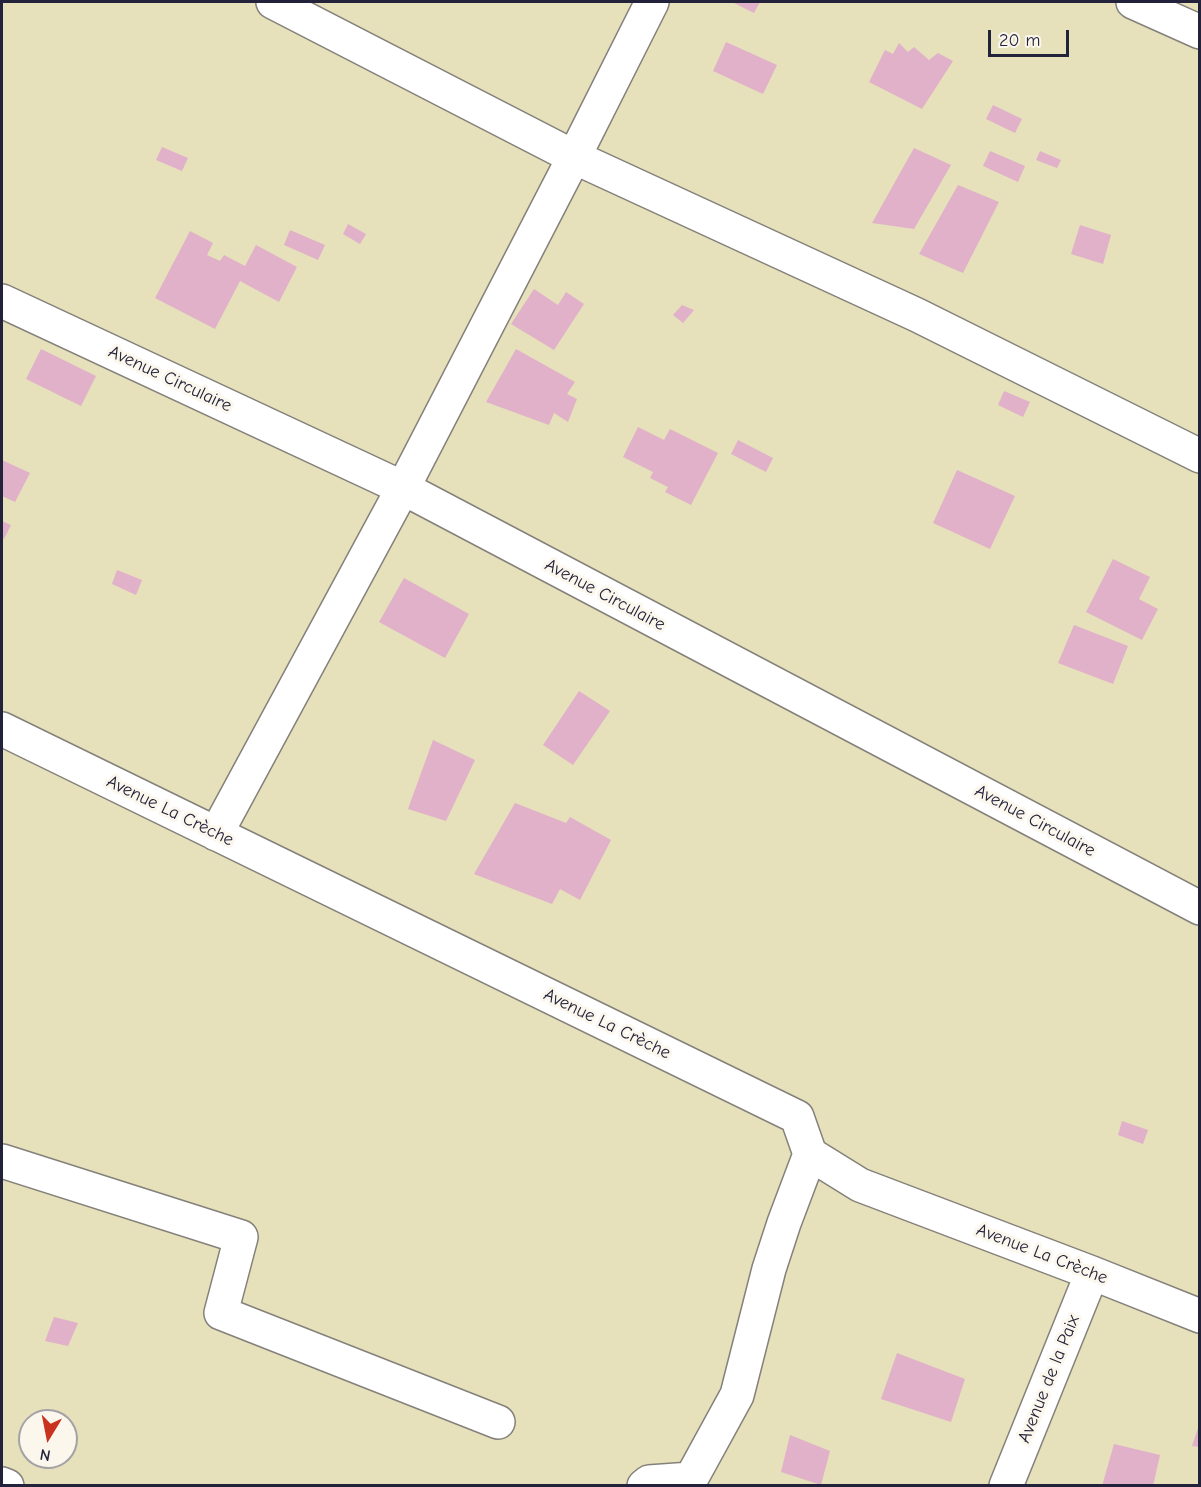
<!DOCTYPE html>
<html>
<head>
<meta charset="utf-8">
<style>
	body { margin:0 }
	#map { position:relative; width:1201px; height:1487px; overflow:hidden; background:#e6e0bb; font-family:"Comic Neue",sans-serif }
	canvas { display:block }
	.frame { position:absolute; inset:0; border:3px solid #22223b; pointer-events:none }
	.north { position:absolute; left:18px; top:1409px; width:60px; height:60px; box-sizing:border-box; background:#fbf7ec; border:2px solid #a4a2a5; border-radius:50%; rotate:190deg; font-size:16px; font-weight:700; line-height:24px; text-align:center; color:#22223b }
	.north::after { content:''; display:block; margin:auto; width:21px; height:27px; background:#c8321e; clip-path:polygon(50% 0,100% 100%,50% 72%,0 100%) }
	.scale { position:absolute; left:988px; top:30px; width:81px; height:27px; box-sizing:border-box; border:3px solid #22223b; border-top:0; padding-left:8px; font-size:18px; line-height:21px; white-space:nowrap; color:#22223b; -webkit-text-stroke:4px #fbf7ec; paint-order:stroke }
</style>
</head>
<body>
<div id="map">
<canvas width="1201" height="1487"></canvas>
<div class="frame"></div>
<div class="north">N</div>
<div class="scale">20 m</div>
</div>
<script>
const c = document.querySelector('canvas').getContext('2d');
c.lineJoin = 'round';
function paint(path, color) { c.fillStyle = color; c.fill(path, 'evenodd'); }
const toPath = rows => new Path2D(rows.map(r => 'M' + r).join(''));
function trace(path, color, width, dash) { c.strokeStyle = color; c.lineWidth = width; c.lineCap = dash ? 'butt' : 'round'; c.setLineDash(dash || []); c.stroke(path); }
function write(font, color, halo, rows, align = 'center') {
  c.font = font + ' "Comic Neue",sans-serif'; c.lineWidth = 6; c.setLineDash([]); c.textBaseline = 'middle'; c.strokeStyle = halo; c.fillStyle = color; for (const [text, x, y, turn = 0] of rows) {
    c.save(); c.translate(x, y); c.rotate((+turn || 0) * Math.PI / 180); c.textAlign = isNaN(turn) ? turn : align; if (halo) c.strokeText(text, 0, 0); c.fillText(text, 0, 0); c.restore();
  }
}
paint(toPath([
	[732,2,760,2,754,13],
	[726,42,777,65,763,94,713,71],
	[899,43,908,52,914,47,929,60,938,53,953,61,922,109,869,82,885,50,893,54],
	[993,105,1022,119,1015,133,986,119],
	[162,147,188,158,182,171,156,160],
	[914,148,951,165,914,229,872,223],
	[990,151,1025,166,1018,182,983,166],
	[1040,151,1061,160,1057,168,1036,160],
	[958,185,999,202,963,273,919,254],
	[348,224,366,234,360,244,343,234],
	[1080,225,1111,235,1103,264,1071,254],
	[290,230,325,245,318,260,284,245],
	[190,231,213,243,207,255,220,261,224,255,245,266,256,245,297,267,279,302,240,281,215,329,155,298],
	[534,289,558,305,566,292,584,304,554,350,511,324],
	[682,305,694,310,683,323,673,315],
	[41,349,96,376,81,406,26,379],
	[516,349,575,382,567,394,577,399,568,422,554,413,549,425,486,402],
	[1004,391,1030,402,1023,417,998,405],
	[638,427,664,440,670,429,718,453,691,505,665,492,668,487,650,478,653,472,623,457],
	[738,440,773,458,766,472,731,454],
	[2,460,30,473,15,502,2,496],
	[957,470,1015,496,990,549,933,523],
	[2,521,11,525,4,539,2,538],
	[1113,559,1150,577,1139,599,1158,609,1142,640,1086,612],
	[117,570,142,580,136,595,112,584],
	[404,578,469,614,445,658,379,622],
	[1074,625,1128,646,1113,684,1058,663],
	[579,691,610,711,573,765,543,745],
	[433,740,475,760,446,821,408,809],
	[515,803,566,823,570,817,611,840,580,900,560,889,552,904,474,874],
	[1122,1121,1148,1130,1143,1144,1118,1135],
	[54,1317,78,1323,68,1346,45,1341],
	[897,1353,965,1379,951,1422,881,1399],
	[1200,1422,1200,1447,1192,1446],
	[790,1435,830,1451,821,1485,781,1472],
	[1114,1444,1160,1455,1153,1486,1102,1486]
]), '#e0b1c9');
const minor = toPath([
	[273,2,574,157,917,315,1200,456],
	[1133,2,1200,32],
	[2,301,403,488,1200,908],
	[2,729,797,1117,810,1154,860,1185,1092,1273,1200,1316],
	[216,834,403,488,574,157,652,2],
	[2,1161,241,1237,221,1313,498,1422],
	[2,1484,7,1486],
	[644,1486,649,1482,691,1479,737,1395,769,1269,784,1223,810,1154],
	[1006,1486,1092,1273]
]);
trace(minor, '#84817b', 36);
trace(minor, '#fff', 33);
write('18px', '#22223b', '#fbf7ec', [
	["Avenue Circulaire",170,379,25],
	["Avenue Circulaire",605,595,28],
	["Avenue La Crèche",170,811,26],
	["Avenue Circulaire",1035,821,28],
	["Avenue La Crèche",607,1024,26],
	["Avenue La Crèche",1042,1254,21],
	["Avenue de la Paix",1049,1379,-68]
]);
</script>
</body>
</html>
